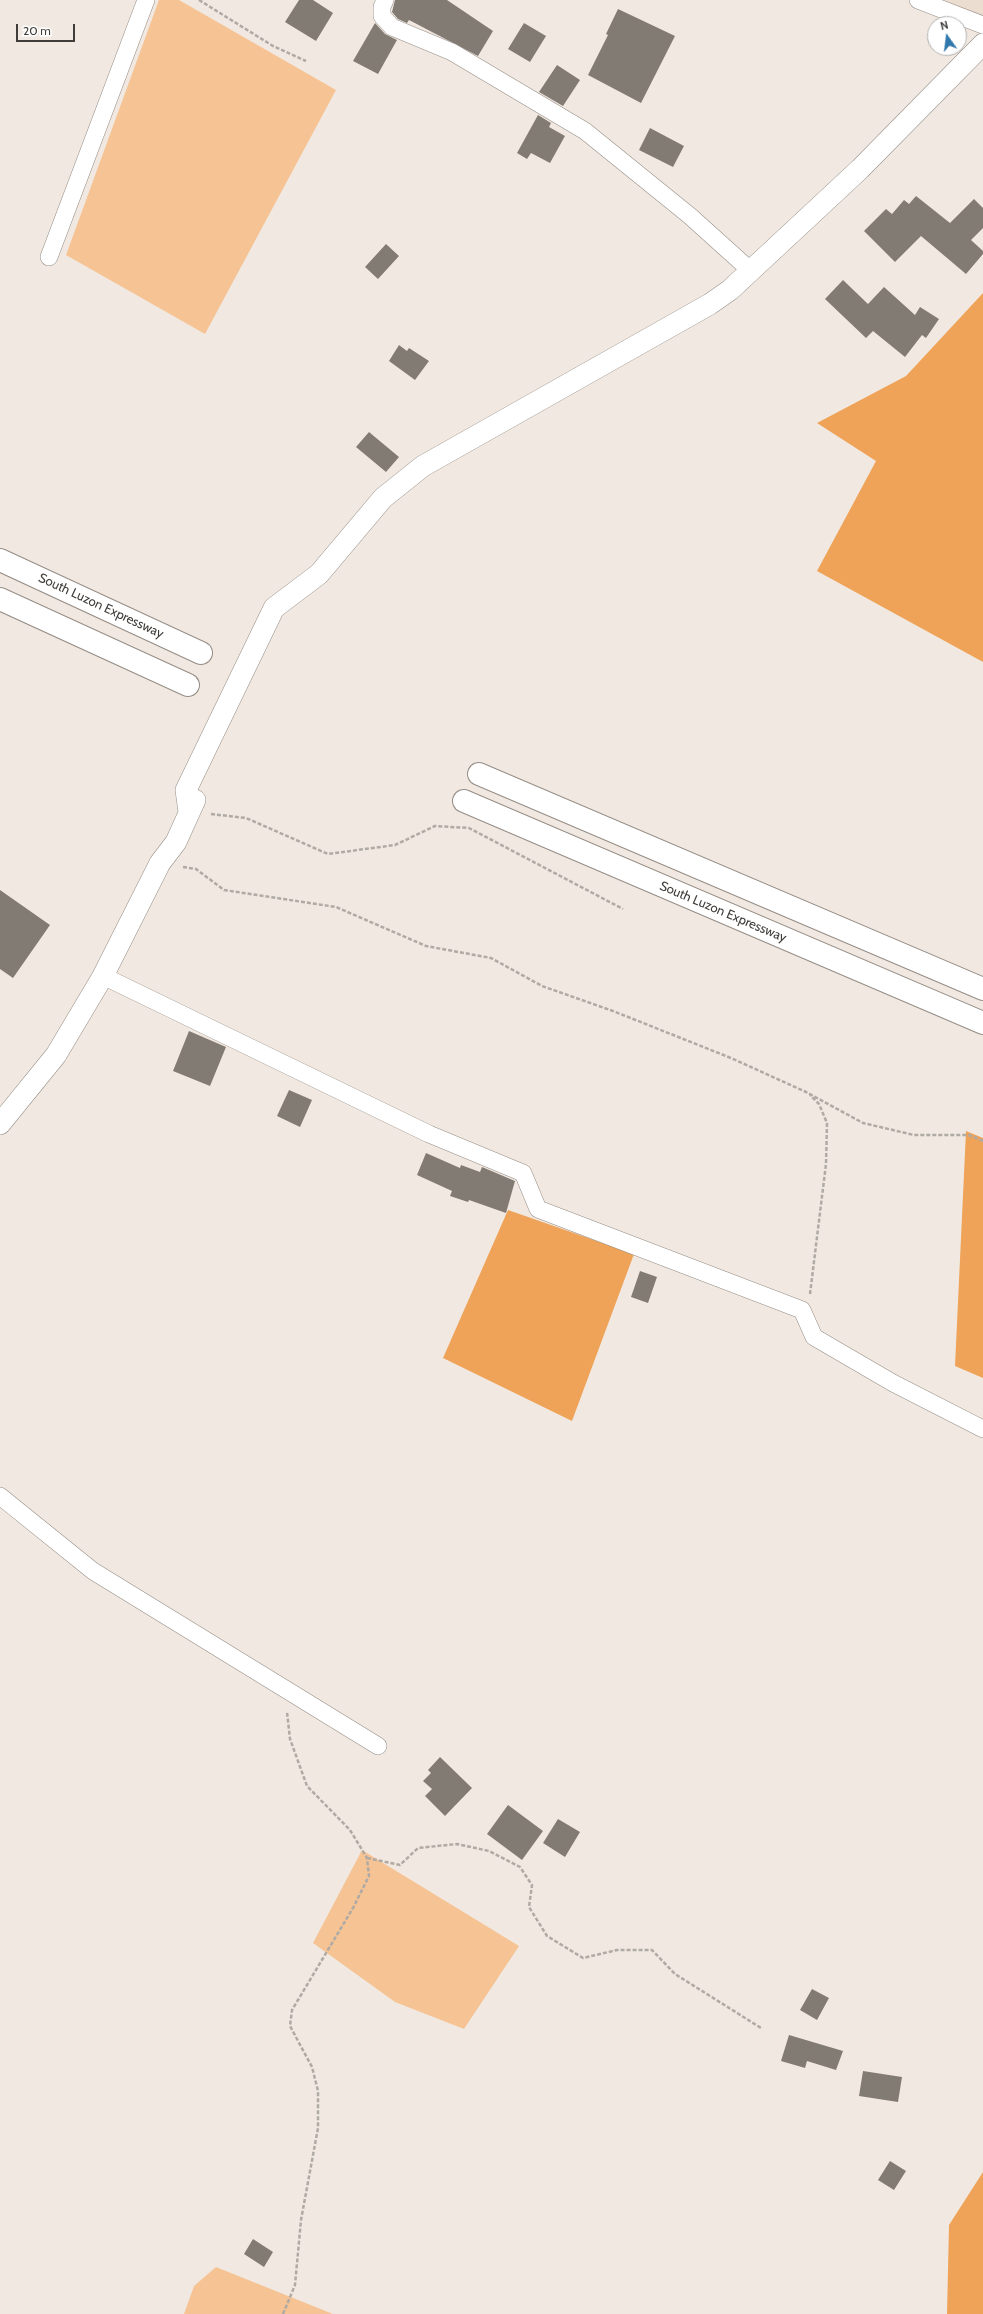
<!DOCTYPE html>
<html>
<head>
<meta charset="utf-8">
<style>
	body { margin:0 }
	#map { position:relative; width:983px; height:2314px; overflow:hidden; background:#f1e9e1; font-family:Cabin,sans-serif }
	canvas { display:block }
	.north { position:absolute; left:927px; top:16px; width:40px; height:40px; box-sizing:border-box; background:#fff; border:1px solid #b2b1b0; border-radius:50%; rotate:346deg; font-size:11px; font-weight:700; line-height:16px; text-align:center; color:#3f3c39 }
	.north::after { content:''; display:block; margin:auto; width:14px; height:18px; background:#3178ac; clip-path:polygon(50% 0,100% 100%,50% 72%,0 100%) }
	.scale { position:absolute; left:16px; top:24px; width:59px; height:18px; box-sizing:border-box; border:2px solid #3f3c39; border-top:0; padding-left:5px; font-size:12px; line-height:14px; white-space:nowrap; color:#3f3c39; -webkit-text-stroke:3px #fff; paint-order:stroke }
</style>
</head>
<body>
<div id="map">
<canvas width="983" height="2314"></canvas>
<div class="north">N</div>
<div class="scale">20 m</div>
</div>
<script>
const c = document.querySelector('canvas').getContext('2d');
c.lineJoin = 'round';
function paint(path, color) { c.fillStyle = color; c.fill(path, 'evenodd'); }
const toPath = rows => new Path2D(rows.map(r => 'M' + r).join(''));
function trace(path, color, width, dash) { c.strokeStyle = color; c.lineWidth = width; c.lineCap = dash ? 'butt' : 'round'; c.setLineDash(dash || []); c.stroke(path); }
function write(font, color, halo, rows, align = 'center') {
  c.font = font + ' Cabin,sans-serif'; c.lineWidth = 4; c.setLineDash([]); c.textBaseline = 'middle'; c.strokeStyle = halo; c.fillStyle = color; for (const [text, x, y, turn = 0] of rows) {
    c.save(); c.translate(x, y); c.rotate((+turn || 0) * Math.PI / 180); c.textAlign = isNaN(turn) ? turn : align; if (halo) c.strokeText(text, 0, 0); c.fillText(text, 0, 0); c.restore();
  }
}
paint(toPath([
	[941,0,983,0,983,16]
]), '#ebddd0');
paint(toPath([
	[159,0,179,0,336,90,205,334,66,255],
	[362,1850,519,1946,464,2029,395,2002,313,1943],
	[216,2267,333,2314,184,2314,194,2286]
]), '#f5c394');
paint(toPath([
	[983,293,983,662,817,571,876,461,817,423,906,376],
	[966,1131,983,1138,983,1378,955,1366],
	[508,1210,634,1254,572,1421,443,1358],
	[983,2172,983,2314,947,2314,949,2225]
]), '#eea358');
paint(toPath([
	[299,0,313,0,333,13,316,41,285,22],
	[395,0,447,0,493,31,478,56,409,20,407,23,398,19,392,12],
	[618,9,675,36,641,103,588,75,608,35,606,34],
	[375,23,385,34,397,40,378,74,353,61],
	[524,23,546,36,530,62,508,49],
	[557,65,580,80,563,106,539,92],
	[538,115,551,123,549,127,565,136,550,163,531,153,527,159,517,153],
	[650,128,684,146,673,167,639,150],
	[916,196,950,223,974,199,983,208,983,228,971,240,983,251,983,254,966,274,921,236,895,262,864,231,886,209,892,214,904,200,909,204],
	[386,244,399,256,378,279,365,267],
	[843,280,868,304,884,287,915,315,920,307,939,319,926,338,922,335,905,357,873,331,866,338,825,299],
	[399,345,407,351,409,348,429,361,415,380,389,361],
	[369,432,399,457,386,472,356,447],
	[0,890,50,925,13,978,0,969],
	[189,1031,226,1047,210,1086,173,1071],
	[289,1090,312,1100,300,1127,277,1116],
	[426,1153,460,1168,461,1165,480,1172,482,1167,515,1181,506,1213,469,1200,468,1202,450,1196,452,1191,417,1175],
	[640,1271,657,1277,648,1303,631,1297],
	[440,1757,472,1788,445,1816,425,1796,432,1789,423,1781,431,1773,428,1770],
	[508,1805,543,1831,522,1860,487,1834],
	[558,1819,580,1832,565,1857,543,1843],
	[812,1989,829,1998,817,2020,800,2010],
	[789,2035,843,2051,836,2070,807,2061,805,2068,781,2061],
	[863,2071,902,2077,898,2102,859,2096],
	[890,2161,906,2171,894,2190,878,2180],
	[253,2239,273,2252,264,2267,244,2254]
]), '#827b74');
const minor = toPath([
	[385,0,382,7,382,16,392,27,452,52,585,131,690,216,751,271],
	[918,0,983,25],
	[49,257,146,0],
	[103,976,429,1134,523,1173,538,1209,802,1310,814,1337,893,1383,983,1429],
	[0,1496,93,1571,378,1746]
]);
const tertiary = toPath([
	[189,812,186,790,274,608,319,574,383,498,423,466,710,304,730,290,860,169,983,44],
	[0,1124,56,1055,103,976,160,863,176,842,195,800]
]);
const motorway = toPath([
	[0,560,201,653],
	[0,599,188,685],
	[479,774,983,989],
	[464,801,983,1023]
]);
trace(minor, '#958d86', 18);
trace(tertiary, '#958d86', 22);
trace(motorway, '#958d86', 24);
trace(toPath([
	[199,0,273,46,306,61],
	[211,814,246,818,328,854,395,845,435,826,469,828,623,909],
	[183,867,196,869,224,890,336,907,426,946,491,958,542,986,613,1011,731,1058,806,1092,863,1123,914,1135,969,1135,983,1141],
	[810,1294,826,1164,827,1123,819,1104,810,1095],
	[367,1858,400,1865,418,1848,457,1844,489,1851,520,1867,532,1885,529,1907,547,1936,583,1958,617,1950,652,1950,675,1974,761,2028],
	[283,2314,295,2285,301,2220,318,2128,318,2091,312,2067,290,2026,292,2010,353,1908,369,1876,367,1858,350,1830,307,1786,290,1739,287,1712]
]), '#b0aaa4', 2.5, [4, 2]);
trace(minor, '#fff', 17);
trace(tertiary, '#fff', 21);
trace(motorway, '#fff', 22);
write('13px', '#3f3c39', '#fff', [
	["South Luzon Expressway",101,606,25],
	["South Luzon Expressway",723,912,23]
]);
</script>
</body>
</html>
